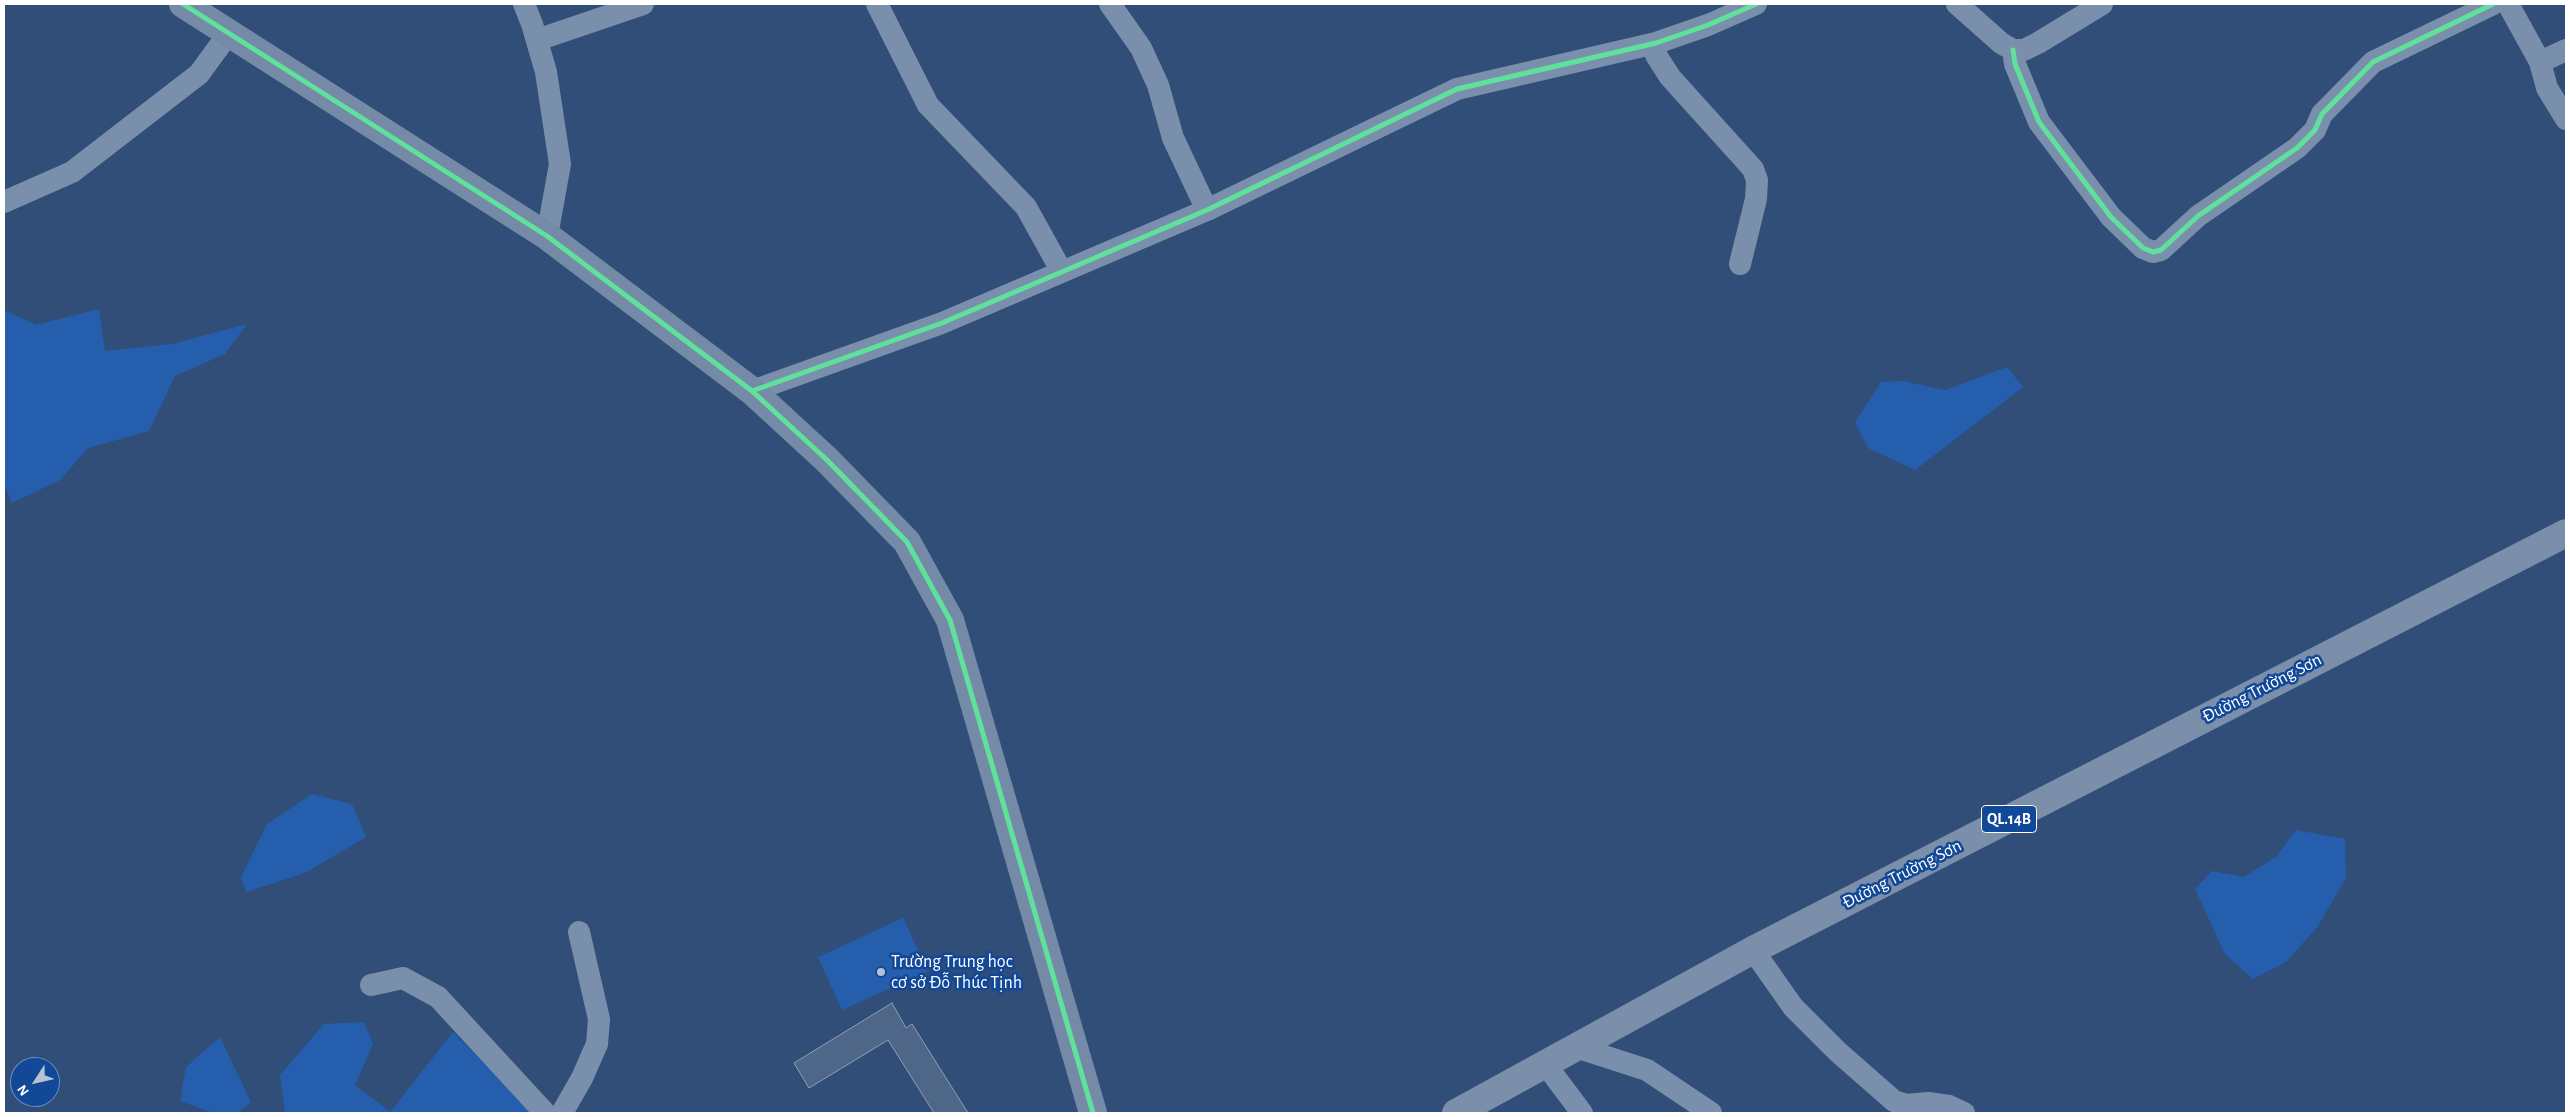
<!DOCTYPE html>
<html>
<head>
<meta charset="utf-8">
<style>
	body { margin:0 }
	#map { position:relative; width:2570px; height:1117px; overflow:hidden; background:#304e78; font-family:"Alegreya Sans",sans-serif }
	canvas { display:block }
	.frame { position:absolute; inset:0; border:5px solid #fff; pointer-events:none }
	.north { position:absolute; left:10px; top:1057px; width:50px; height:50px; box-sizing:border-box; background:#114897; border:1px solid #7091c1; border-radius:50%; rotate:235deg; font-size:14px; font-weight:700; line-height:20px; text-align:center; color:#fff }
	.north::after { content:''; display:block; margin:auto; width:18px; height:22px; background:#b7c1d0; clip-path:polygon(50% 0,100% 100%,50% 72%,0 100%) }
</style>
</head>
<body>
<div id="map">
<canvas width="2570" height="1117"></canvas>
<div class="frame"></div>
<div class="north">N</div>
</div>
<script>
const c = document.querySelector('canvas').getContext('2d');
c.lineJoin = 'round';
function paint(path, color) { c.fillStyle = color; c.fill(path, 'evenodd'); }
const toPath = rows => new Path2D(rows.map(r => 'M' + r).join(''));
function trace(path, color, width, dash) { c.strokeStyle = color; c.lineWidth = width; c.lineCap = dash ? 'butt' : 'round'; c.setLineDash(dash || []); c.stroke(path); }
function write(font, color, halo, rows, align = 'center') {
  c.font = font + ' "Alegreya Sans",sans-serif'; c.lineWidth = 5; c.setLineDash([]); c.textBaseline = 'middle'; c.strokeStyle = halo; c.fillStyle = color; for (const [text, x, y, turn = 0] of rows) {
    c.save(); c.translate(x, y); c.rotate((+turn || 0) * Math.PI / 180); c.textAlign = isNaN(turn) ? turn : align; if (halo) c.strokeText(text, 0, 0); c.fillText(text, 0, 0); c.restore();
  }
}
paint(toPath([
	[99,309,105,351,172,344,247,324,225,354,175,376,149,431,88,448,60,480,12,503,4,483,4,310,36,325],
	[2007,367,2023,387,1915,470,1868,448,1855,422,1881,382,1903,381,1945,390],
	[312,794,352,804,366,837,305,873,246,892,241,877,267,824],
	[2296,830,2345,839,2346,878,2318,926,2286,962,2253,979,2225,954,2195,889,2212,871,2244,877,2276,857],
	[903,918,928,971,842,1010,818,957],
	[364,1022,373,1044,355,1085,390,1112,453,1032,533,1113,285,1113,280,1075,324,1024],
	[220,1037,251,1102,238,1113,213,1113,180,1101,186,1067]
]), '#265eae');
const building = toPath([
	[892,1003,906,1028,912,1024,968,1113,934,1113,888,1040,809,1088,794,1063,892,1003]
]);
paint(building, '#4e6687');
trace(building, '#8ea0b8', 1);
trace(toPath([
	[524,4,532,24,546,72,560,164,547,236],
	[877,4,928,105,1026,207,1062,272],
	[1110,4,1141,48,1158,85,1173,138,1207,210],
	[1957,4,2001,43,2013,50,2024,50,2038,43,2102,4],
	[2508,4,2540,62,2547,88,2566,119],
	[537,40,643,4],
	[1656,43,1656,55,1670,77,1753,169,1757,180,1756,199,1740,264],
	[2013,50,2015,64,2039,122,2111,217,2143,248,2153,252,2161,250,2198,216,2297,148,2315,130,2322,114,2373,62,2493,4],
	[2540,62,2566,50],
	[4,202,72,172,199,74,229,33],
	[752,391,942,323,1207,210,1457,89,1656,43,1708,25,1756,4],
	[1753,950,1793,1007,1838,1052,1894,1101,1906,1105,1928,1103,1949,1106,1964,1113],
	[371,985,403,978,438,997,545,1113],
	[1579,1048,1647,1070,1711,1113],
	[1546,1065,1582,1113],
	[562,1113,582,1078,597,1044,599,1019,579,932]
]), '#7a8fab', 22);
trace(toPath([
	[183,4,547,236,752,391,827,460,907,542,950,620,1093,1113]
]), '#758aa7', 28);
trace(toPath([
	[1456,1113,1753,950,2566,533]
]), '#7b8eaa', 28);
trace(toPath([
	[183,4,547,236,752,391,827,460,907,542,950,620,1093,1113],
	[2013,50,2015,64,2039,122,2111,217,2143,248,2153,252,2161,250,2198,216,2297,148,2315,130,2322,114,2373,62,2493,4],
	[752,391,942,323,1207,210,1457,89,1656,43,1708,25,1756,4]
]), '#60e19b', 5);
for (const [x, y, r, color] of [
	[881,972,5,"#b7c1d0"]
]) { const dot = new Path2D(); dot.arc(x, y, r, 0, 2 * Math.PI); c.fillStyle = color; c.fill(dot); trace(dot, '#114897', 2); }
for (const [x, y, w] of [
	[2009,819,55]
]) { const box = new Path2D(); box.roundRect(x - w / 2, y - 13.5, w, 27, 4); c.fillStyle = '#114897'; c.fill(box); trace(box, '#fff', 1); }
write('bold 16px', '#fff', null, [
	["QL.14B",2009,819]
]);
write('18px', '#fff', '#114897', [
	["Đường Trường Sơn",2262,688,-27],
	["Đường Trường Sơn",1902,874,-27]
]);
write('18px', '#fff', '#114897', [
	["Trường Trung học",891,962],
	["cơ sở Đỗ Thúc Tịnh",891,983]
], 'left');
</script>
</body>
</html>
